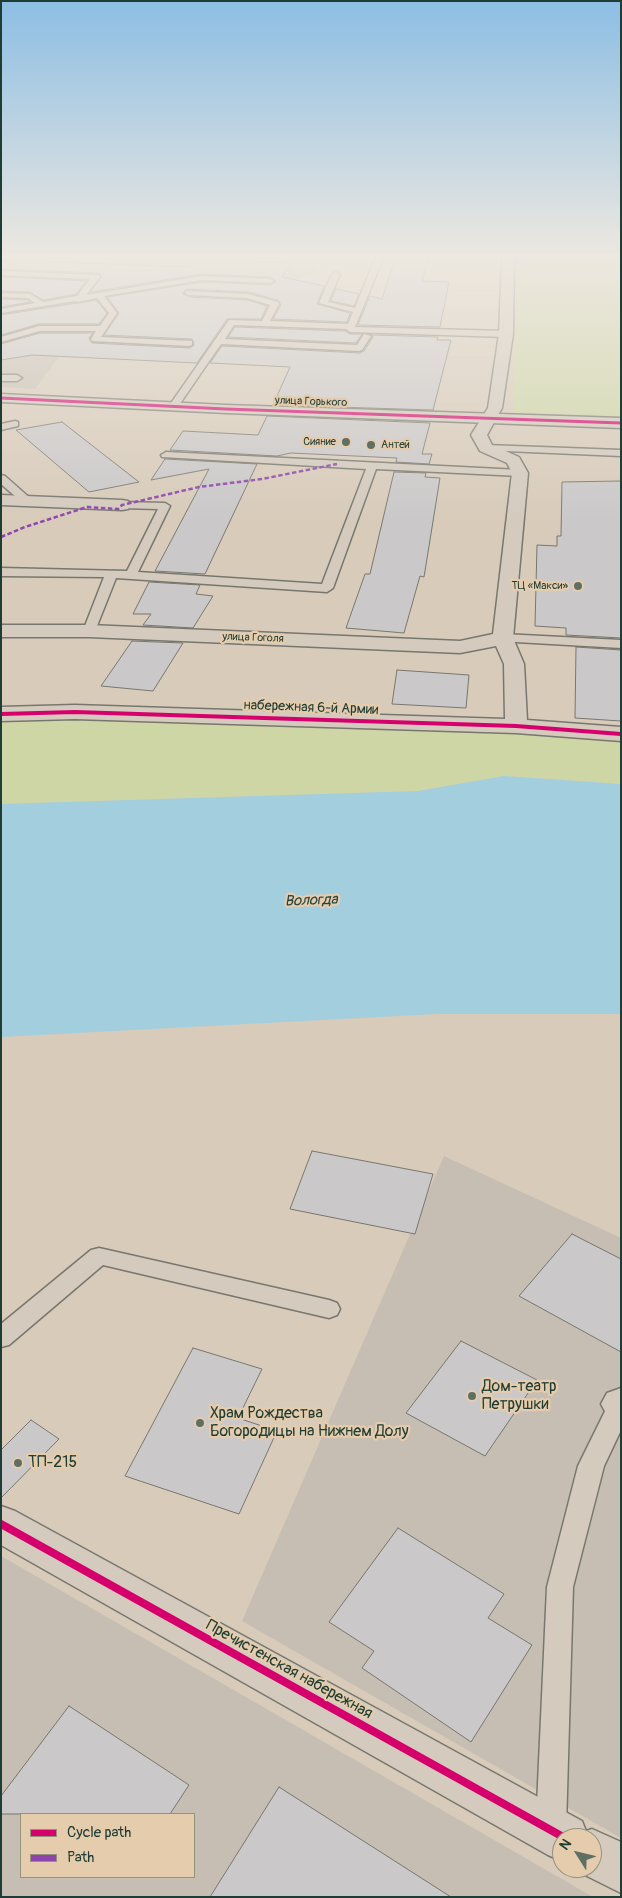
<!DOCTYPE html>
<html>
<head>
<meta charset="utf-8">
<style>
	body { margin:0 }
	#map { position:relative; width:622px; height:1898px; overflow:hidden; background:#d8cbba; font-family:Pangolin,sans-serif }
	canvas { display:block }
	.frame { position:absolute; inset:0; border:2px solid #1f3d34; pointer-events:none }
	.legend { position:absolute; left:20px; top:1813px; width:175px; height:65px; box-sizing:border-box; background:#e5ccad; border:1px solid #96937d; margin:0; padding:6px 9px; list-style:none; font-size:15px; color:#1f3d34 }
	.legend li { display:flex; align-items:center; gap:10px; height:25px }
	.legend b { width:25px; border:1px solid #96937d }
	.north { position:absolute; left:552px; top:1828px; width:50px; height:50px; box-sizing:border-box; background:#e5ccad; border:1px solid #96937d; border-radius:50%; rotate:306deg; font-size:14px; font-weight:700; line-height:20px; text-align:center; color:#1f3d34 }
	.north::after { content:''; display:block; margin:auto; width:18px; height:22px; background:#606f63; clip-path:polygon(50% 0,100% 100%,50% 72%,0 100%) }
</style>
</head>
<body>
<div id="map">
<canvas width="622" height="1898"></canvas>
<div class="frame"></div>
<ul class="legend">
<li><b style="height:6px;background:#d6006c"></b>Cycle path</li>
<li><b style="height:6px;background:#8e44ad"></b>Path</li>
</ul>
<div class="north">N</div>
</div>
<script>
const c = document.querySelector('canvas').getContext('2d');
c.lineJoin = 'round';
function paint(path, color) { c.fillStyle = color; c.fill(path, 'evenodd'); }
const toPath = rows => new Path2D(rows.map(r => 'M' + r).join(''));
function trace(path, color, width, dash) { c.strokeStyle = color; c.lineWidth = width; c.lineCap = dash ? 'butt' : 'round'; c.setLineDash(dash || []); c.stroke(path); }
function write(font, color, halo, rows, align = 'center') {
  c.font = font + ' Pangolin,sans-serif'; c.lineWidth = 4.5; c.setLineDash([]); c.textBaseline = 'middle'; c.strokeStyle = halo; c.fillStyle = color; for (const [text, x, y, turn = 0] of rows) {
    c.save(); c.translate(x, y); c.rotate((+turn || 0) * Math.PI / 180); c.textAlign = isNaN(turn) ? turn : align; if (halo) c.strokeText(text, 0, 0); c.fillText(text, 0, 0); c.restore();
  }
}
paint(toPath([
	[146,257,323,262,312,275,265,289,196,285,137,299,211,337,194,363,59,357,35,389,1,387,1,259,141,264],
	[444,1156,621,1238,621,1838,242,1621],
	[1,1556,593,1897,1,1897],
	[21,1814,194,1814,194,1877,21,1877]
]), '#c6beb2');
paint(toPath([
	[516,256,621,256,621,417,513,413],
	[76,720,516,731,621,739,621,784,504,776,418,791,1,804,1,722]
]), '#ced6a6');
paint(toPath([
	[504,776,621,784,621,1014,436,1014,1,1037,1,804,418,791]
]), '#a3cede');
const building = toPath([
	[396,256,429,256,422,281,449,282,440,327,358,325,370,296,382,299,396,256],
	[195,259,290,263,282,277,324,286,317,304,350,313,347,322,273,319,281,305,278,300,248,292,186,289,183,294,189,297,247,300,267,306,261,319,227,319,197,363,32,355,1,360,1,344,40,333,93,333,89,338,92,343,190,348,194,345,192,339,104,335,119,313,107,297,202,282,270,285,276,282,270,277,202,274,90,292,101,278,99,273,1,269,1,260,189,267,195,259],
	[1,277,86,281,76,294,43,300,30,292,1,291,1,277],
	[336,289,359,294,354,306,331,301,336,289],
	[1,299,27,300,30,302,1,307,1,299],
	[96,300,107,313,99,324,39,324,1,335,1,315,96,300],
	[235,327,345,331,350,334,362,334,356,343,228,337,235,327],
	[372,335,438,337,437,340,451,340,433,410,273,405,290,367,210,363,222,346,360,353,364,351,373,337,372,335],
	[267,416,430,423,422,454,432,454,429,464,396,462,397,458,291,453,277,456,170,450,183,431,258,435,267,416],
	[62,422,139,482,89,492,16,430,62,422],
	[165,459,257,464,205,574,155,571,209,469,151,480,165,459],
	[394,472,426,473,425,477,440,478,424,577,420,576,404,633,346,628,365,574,370,574,394,472],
	[621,481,621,638,566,635,566,628,535,626,537,545,557,546,557,536,561,536,562,482,621,481],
	[149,582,200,585,196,594,213,596,193,628,143,625,151,614,133,614,149,582],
	[132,641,183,643,153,691,101,686,132,641],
	[576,647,621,650,621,721,575,718,576,647],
	[397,670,469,675,466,708,392,704,397,670],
	[312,1151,433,1174,415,1234,290,1209,312,1151],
	[572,1234,621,1259,621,1352,519,1296,572,1234],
	[461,1341,537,1380,485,1456,406,1413,461,1341],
	[193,1348,262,1369,238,1418,277,1431,239,1514,125,1476,193,1348],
	[31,1420,59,1439,1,1498,1,1450,31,1420],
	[398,1528,504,1594,488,1618,532,1645,471,1742,362,1668,374,1651,329,1622,398,1528],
	[69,1706,189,1785,170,1814,1,1814,1,1796,69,1706],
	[279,1787,451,1897,210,1897,279,1787]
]);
paint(building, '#cac8c9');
trace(building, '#78776e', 1);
const lane = toPath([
	[376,256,384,256,355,327,506,331,510,334,506,337,350,332,346,329,234,325,225,339,357,345,364,334,371,336,362,350,359,351,221,344,177,408,171,408,169,406,229,320,262,321,270,305,247,298,189,295,185,293,186,291,248,294,278,302,279,304,270,321,348,324,353,312,319,303,332,274,336,272,340,274,328,302,355,308,376,256],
	[1,271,99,275,100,277,86,295,202,276,270,279,274,281,270,283,202,280,104,296,117,313,101,337,192,341,192,345,189,346,92,341,91,339,96,331,40,331,1,342,1,337,39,326,100,326,109,313,97,298,78,302,75,301,1,313,1,309,35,303,28,298,1,297,1,293,30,294,43,302,77,296,90,279,1,275,1,271],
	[1,375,17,375,22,378,17,381,1,381,1,375],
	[15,421,18,422,18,426,1,430,1,424,15,421],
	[486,445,621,450,621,456,482,450,481,448,486,445],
	[166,452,520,470,525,473,520,476,376,469,333,588,327,592,116,578,95,631,89,635,83,631,104,577,1,576,1,568,127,571,158,509,122,508,117,505,122,502,165,503,170,506,138,572,322,584,366,469,162,457,161,455,166,452],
	[1,475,5,476,31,499,32,501,31,503,23,503,1,484,1,475],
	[503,634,621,640,621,648,498,641,497,638,498,635,503,634],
	[99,1248,329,1300,337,1303,340,1309,337,1315,329,1318,103,1265,9,1345,1,1347,1,1324,91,1250,99,1248],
	[621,1394,621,1430,604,1466,573,1587,566,1827,562,1838,551,1842,540,1838,536,1827,547,1587,578,1466,612,1397,621,1394]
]);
const street = toPath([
	[502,256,514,256,513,334,502,408,487,435,492,445,519,457,528,473,513,638,524,664,527,720,621,727,621,741,516,733,75,719,1,721,1,707,75,705,505,719,504,664,496,646,460,653,89,637,1,637,1,625,89,625,460,641,493,634,512,473,507,463,480,451,471,435,488,408,499,334,502,256],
	[1,495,122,500,128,501,131,505,128,509,122,510,1,505,1,495],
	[621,1388,621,1420,620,1420,607,1415,601,1404,607,1393,621,1388],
	[1,1506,15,1511,582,1821,586,1831,592,1829,621,1842,621,1893,575,1870,574,1868,592,1868,592,1838,562,1838,562,1861,548,1855,1,1545,1,1506]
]);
const secondary = toPath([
	[1,394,226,405,621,418,621,428,226,413,1,402,1,394]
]);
trace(lane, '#78776e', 3);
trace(street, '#78776e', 3);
trace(secondary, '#78776e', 3);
paint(lane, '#d4cabe');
paint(street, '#d4cabe');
paint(secondary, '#d4cabe');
trace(toPath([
	[1,537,25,527,87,507,118,509,122,505,199,487,262,479,337,464]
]), '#8e44ad', 2.5, [4.5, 2.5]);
trace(toPath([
	[1,398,226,409,621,423]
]), '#d6006c', 3);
trace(toPath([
	[1,714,75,712,516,726,621,734]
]), '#d6006c', 4);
trace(toPath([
	[1,1524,565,1838]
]), '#d6006c', 8);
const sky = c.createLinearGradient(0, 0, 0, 522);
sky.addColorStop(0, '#8cbee4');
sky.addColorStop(0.49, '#ede8e0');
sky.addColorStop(1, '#ede8e000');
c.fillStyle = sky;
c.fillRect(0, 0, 622, 522);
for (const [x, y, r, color] of [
	[346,442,5,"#606f63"],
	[371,445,5,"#606f63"],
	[578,586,5,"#606f63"],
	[472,1396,5,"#606f63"],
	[200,1423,5,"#606f63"],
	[18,1463,5,"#606f63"]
]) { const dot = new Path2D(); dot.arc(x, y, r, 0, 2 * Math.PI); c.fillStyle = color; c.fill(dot); trace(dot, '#e5ccad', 2); }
write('11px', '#1f3d34', '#e5ccad', [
	["улица Горького",311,402,2],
	["улица Гоголя",253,638,2]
]);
write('11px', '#1f3d34', '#e5ccad', [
	["Сияние",336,442],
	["Антей",381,445,"left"],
	["ТЦ «Макси»",568,586]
], 'right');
write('14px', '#1f3d34', '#e5ccad', [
	["набережная 6-й Армии",311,708,2]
]);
write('italic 15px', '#24443d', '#e5ccad', [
	["Вологда",311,901,-2]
]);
write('16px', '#1f3d34', '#e5ccad', [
	["Дом-театр",482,1387],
	["Петрушки",482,1405],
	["Храм Рождества",210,1414],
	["Богородицы на Нижнем Долу",210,1432],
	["ТП-215",28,1463]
], 'left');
write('16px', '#1f3d34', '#e5ccad', [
	["Пречистенская набережная",289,1670,29]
]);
</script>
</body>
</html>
